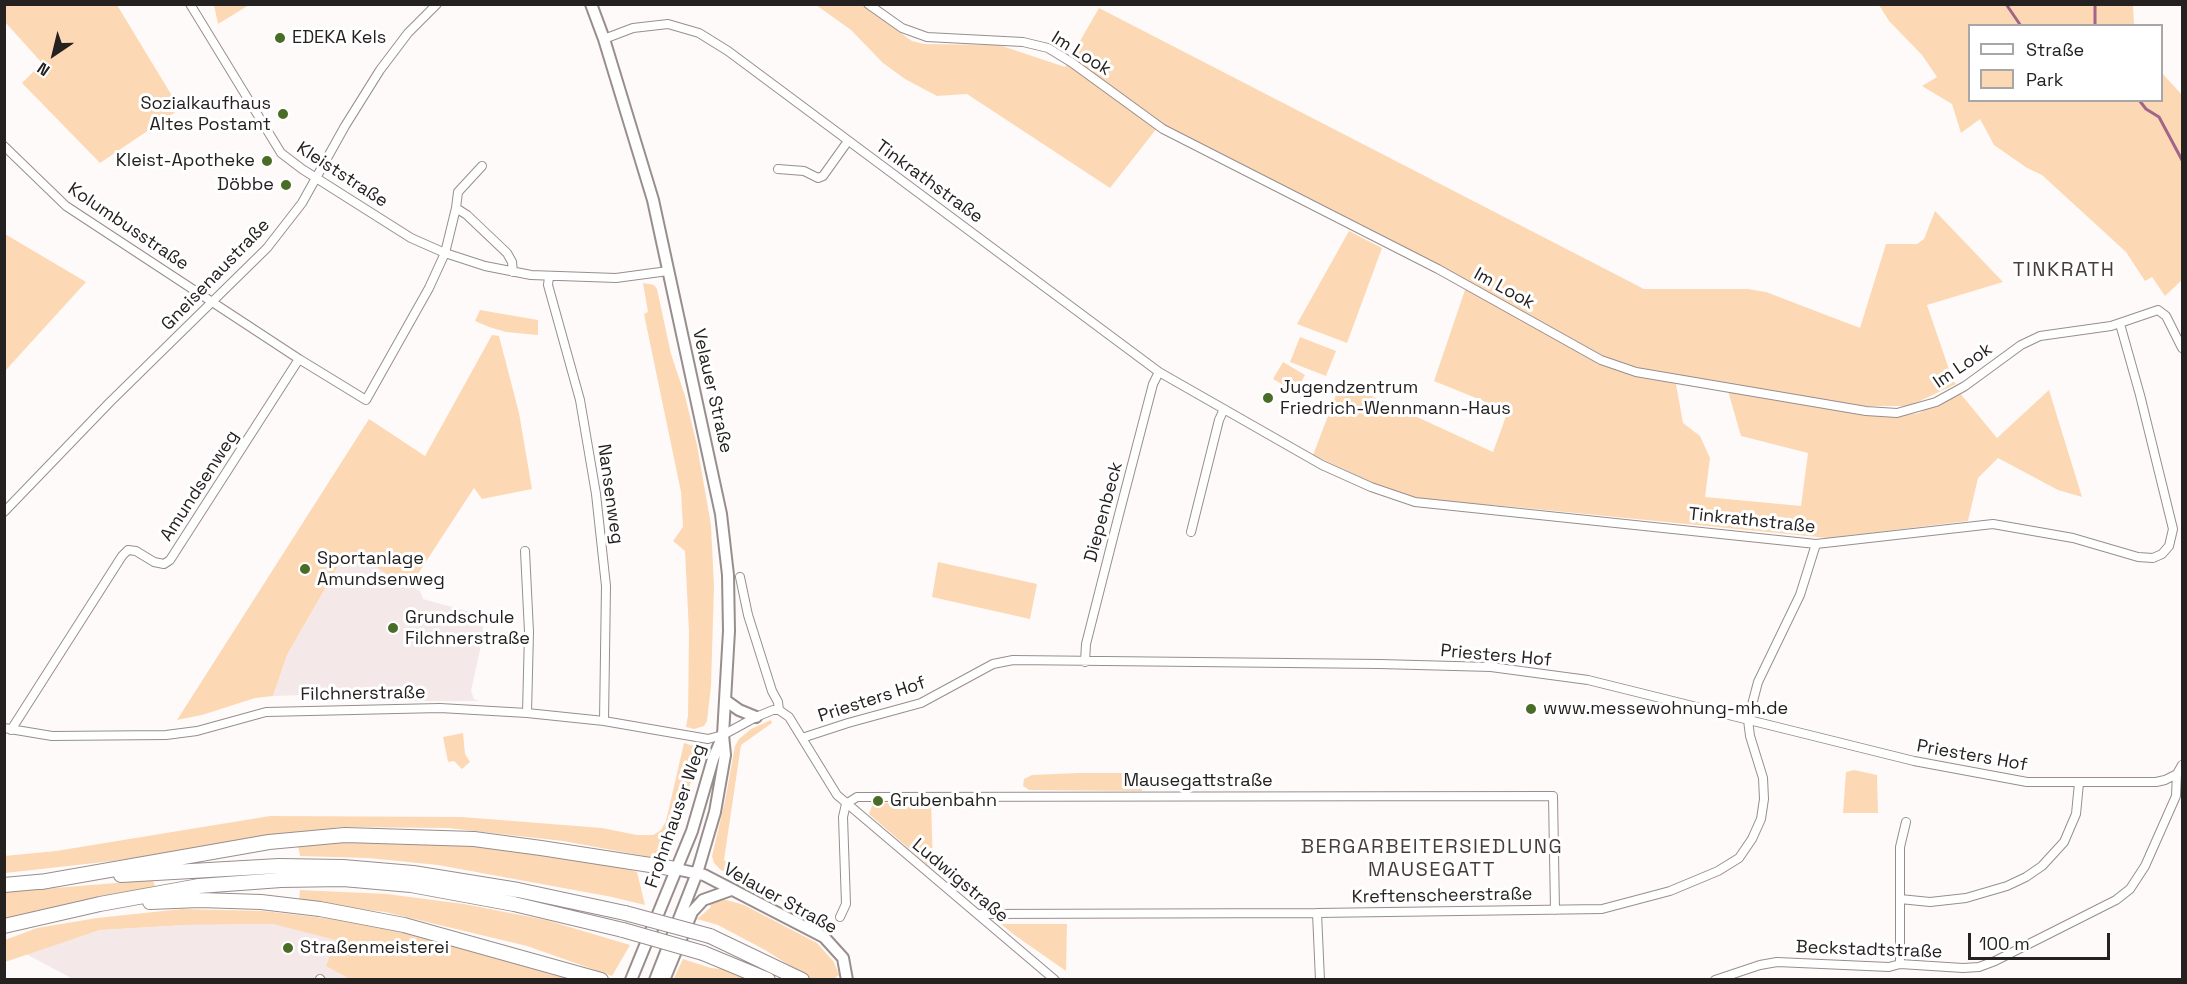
<!DOCTYPE html>
<html>
<head>
<meta charset="utf-8">
<style>
	body { margin:0 }
	#map { position:relative; width:2187px; height:984px; overflow:hidden; background:#fefaf9; font-family:"Space Grotesk",sans-serif }
	canvas { display:block }
	.frame { position:absolute; inset:0; border:6px solid #252121; pointer-events:none }
	.legend { position:absolute; left:1968px; top:24px; width:195px; height:78px; box-sizing:border-box; background:#fff; border:2px solid #a8a6a6; margin:0; padding:8px 10px; list-style:none; font-size:18px; color:#252121 }
	.legend li { display:flex; align-items:center; gap:12px; height:30px }
	.legend b { width:30px; border:2px solid #a8a6a6 }
	.north { position:absolute; left:24px; top:24px; width:60px; height:60px; -webkit-text-stroke:4px #fff; paint-order:stroke; rotate:215deg; font-size:16px; font-weight:700; line-height:24px; text-align:center; color:#252121 }
	.north::after { content:''; display:block; margin:auto; width:21px; height:27px; background:#252121; clip-path:polygon(50% 0,100% 100%,50% 72%,0 100%) }
	.scale { position:absolute; left:1968px; top:933px; width:142px; height:27px; box-sizing:border-box; border:3px solid #252121; border-top:0; padding-left:8px; font-size:18px; line-height:21px; white-space:nowrap; color:#252121; -webkit-text-stroke:4px #fff; paint-order:stroke }
</style>
</head>
<body>
<div id="map">
<canvas width="2187" height="984"></canvas>
<div class="frame"></div>
<ul class="legend">
<li><b style="height:8px;background:#fff"></b>Straße</li>
<li><b style="height:16px;background:#fcd9b4"></b>Park</li>
</ul>
<div class="north">N</div>
<div class="scale">100 m</div>
</div>
<script>
const c = document.querySelector('canvas').getContext('2d');
c.lineJoin = 'round';
function paint(path, color) { c.fillStyle = color; c.fill(path, 'evenodd'); }
const toPath = rows => new Path2D(rows.map(r => 'M' + r).join(''));
function trace(path, color, width, dash) { c.strokeStyle = color; c.lineWidth = width; c.lineCap = dash ? 'butt' : 'round'; c.setLineDash(dash || []); c.stroke(path); }
function write(font, color, halo, rows, align = 'center') {
  c.font = font + ' "Space Grotesk",sans-serif'; c.lineWidth = 6; c.setLineDash([]); c.textBaseline = 'middle'; c.strokeStyle = halo; c.fillStyle = color; for (const [text, x, y, turn = 0] of rows) {
    c.save(); c.translate(x, y); c.rotate((+turn || 0) * Math.PI / 180); c.textAlign = isNaN(turn) ? turn : align; if (halo) c.strokeText(text, 0, 0); c.fillText(text, 0, 0); c.restore();
  }
}
paint(toPath([
	[346,552,363,562,364,559,400,582,402,581,420,591,423,599,481,615,483,631,482,641,471,691,474,699,479,701,377,701,368,693,273,696,287,655],
	[273,924,353,929,373,979,73,979,26,954,100,930,186,925]
]), '#f4e9e8');
paint(toPath([
	[4,5,117,5,180,109,100,163,22,83,42,63,5,22],
	[214,5,214,4,249,5,218,24],
	[816,5,862,5,912,41,924,44,999,45,1065,67,1099,8,1644,289,1748,289,1766,292,1860,328,1886,244,1917,244,1924,239,1935,211,2003,282,1927,305,1953,381,1956,384,1909,406,1855,406,1634,370,1601,359,1592,370,1600,361,1676,384,1683,423,1700,436,1710,458,1705,497,1801,506,1808,453,1741,436,1728,391,1899,416,1919,413,1959,392,1997,438,2049,390,2082,497,2058,490,1998,458,1978,478,1968,521,1828,538,1515,507,1424,500,1388,490,1313,455,1341,382,1493,452,1508,411,1434,381,1467,284,1160,123,1157,128,1110,188,967,94,937,96,905,79,883,63,851,30],
	[1879,5,2133,5,2134,25,1970,26,1970,100,2162,100,2162,73,2182,95,2182,280,2165,296,2152,277,2145,281,2126,252,2042,175,2027,168,1994,145,1980,119,1961,133,1952,104,1922,86,1937,77,1922,55,1889,21],
	[1349,231,1382,248,1347,343,1297,324],
	[5,234,86,282,5,371],
	[643,283,654,285,657,289,671,354,685,396,697,445,711,525,714,586,711,686,707,721,704,726,694,729,686,727,688,716,689,632,685,551,673,541,683,527,681,492,644,314,648,312],
	[480,310,538,320,538,335,506,332,489,327,475,321],
	[492,335,499,336,519,413,532,489,482,499,474,488,410,586,402,581,401,583,365,560,363,562,346,552,287,655,273,696,255,698,202,715,177,720,369,419,425,456],
	[1300,337,1336,351,1326,376,1290,362],
	[1283,362,1305,375,1296,392,1273,379],
	[938,562,1037,584,1030,619,932,597],
	[771,720,772,723,741,745,724,860,758,880,756,882,790,905,721,870,714,863,712,856,725,801,735,746,739,739,751,729],
	[463,733,465,754,470,762,462,769,454,761,448,762,443,737],
	[684,743,694,746,699,759,666,852,661,859,563,841,448,828,341,827,113,861,5,873,4,856,56,851,270,816,462,817,602,828,637,835,653,835,661,830,666,821],
	[1854,770,1877,775,1878,813,1843,813,1846,772],
	[1078,773,1130,773,1140,781,1142,791,1029,790,1023,786,1024,779,1032,775],
	[873,803,931,803,933,863,930,867,869,814],
	[338,840,449,842,617,866,637,872,645,905,612,897,438,865,368,858,300,856,298,845],
	[153,880,155,886,5,920,5,892],
	[300,890,387,894,464,904,546,920,630,945,612,976,527,946,385,912,299,902],
	[723,899,744,905,817,943,834,962,839,975,834,979,811,979,765,950,718,925,697,919,711,907,709,902],
	[182,909,264,911,342,920,386,928,572,979,350,979,326,966,336,940,273,924,186,925,100,930,5,962,5,940,37,928,97,918],
	[1001,924,1067,924,1066,971,1013,934],
	[683,959,711,968,731,970,749,979,673,980]
]), '#fcd9b4');
trace(toPath([
	[2006,4,2021,26],
	[2095,4,2095,26],
	[2139,100,2146,109,2159,117,2182,160]
]), '#a06589', 3);
const minor = toPath([
	[190,4,281,153,302,169,411,238,445,253,485,266,531,275,616,278,668,271],
	[868,4,902,28,927,37,1023,42,1048,48,1071,62,1163,129,1438,269,1601,360,1636,372,1866,411,1897,413,1936,402,1965,386,2021,345,2040,336,2111,326,2158,310,2166,316,2182,348],
	[604,39,633,28,668,24,699,33,728,51,1159,372,1322,465,1371,487,1415,502,1816,544,1993,524,2073,538,2138,557,2153,558,2162,554,2169,546,2173,529,2140,395,2120,324],
	[4,146,66,206,299,359,366,400,429,288,445,253,456,208],
	[482,166,458,192,456,208,467,215,507,253,512,262,513,272],
	[778,169,804,171,818,178,823,176,848,141],
	[549,277,548,285,580,400,596,494,606,586,604,721],
	[4,512,110,402,267,248,302,203,345,126,380,70,408,33,437,4],
	[1191,532,1219,420,1224,409],
	[525,551,529,632,527,713],
	[740,577,748,615,772,691,778,702,779,710],
	[1085,662,1086,644,1116,526,1153,384,1159,372],
	[4,728,52,736,166,735,197,731,266,712,440,708,527,713,604,721,708,739,723,735,756,717,773,710,779,710,789,717,837,795,1055,980],
	[11,730,122,556,128,550,136,551,154,562,164,564,170,560,299,359],
	[802,738,848,723,921,703,993,664,1013,660,1380,664,1491,667,1588,680,1914,761,2027,782,2156,782,2165,780,2177,774,2182,765],
	[846,804,857,797,1553,796,1555,910],
	[1900,899,1930,902,1966,898,2007,886,2026,877,2042,866,2064,842,2076,814,2079,783],
	[1317,913,1320,980],
	[980,914,1317,913,1602,909,1670,891,1718,871,1739,858,1752,839,1761,819,1764,799,1763,778,1750,736,1748,720,1758,682,1800,595,1816,544],
	[840,917,846,904,843,817,846,804],
	[1900,964,1900,847,1906,822],
	[320,979,321,980],
	[1715,980,1760,965,1777,962,1889,967,1900,964,1963,968,1979,967,1995,961,2116,900,2130,889,2145,866,2176,796,2177,774]
]);
const secondary = toPath([
	[591,4,604,39,653,200,721,514,728,575,729,631,723,735,725,755,715,812,697,873,655,980],
	[725,700,739,710,756,717],
	[676,869,704,875,824,937,843,958,847,980],
	[631,980,692,831,713,759,722,738],
	[664,980,692,912,703,900,731,890]
]);
const motorway = toPath([
	[121,875,279,866,343,867,413,873,518,890,625,913],
	[41,882,269,842,345,835,474,839,541,848,676,869],
	[4,885,48,881],
	[150,902,200,900,261,902,320,909,404,925,601,980],
	[4,926,100,904,199,886,281,880,343,879,411,885,514,904,623,930],
	[710,936,802,980],
	[703,953,768,980]
]);
trace(minor, '#988e8d', 10);
trace(secondary, '#988e8d', 14);
trace(motorway, '#988e8d', 16);
trace(minor, '#fff', 8);
trace(secondary, '#fff', 10);
trace(motorway, '#fff', 14);
const motorwayBridge = toPath([
	[625,913,710,936],
	[623,930,703,953]
]);
trace(motorwayBridge, '#988e8d', 16, []);
trace(motorwayBridge, '#fff', 14);
for (const [x, y, r, color] of [
	[280,38,6,"#496d26"],
	[283,114,6,"#496d26"],
	[267,161,6,"#496d26"],
	[286,185,6,"#496d26"],
	[1268,398,6,"#496d26"],
	[305,569,6,"#496d26"],
	[393,628,6,"#496d26"],
	[1531,709,6,"#496d26"],
	[878,801,6,"#496d26"],
	[288,948,6,"#496d26"]
]) { const dot = new Path2D(); dot.arc(x, y, r, 0, 2 * Math.PI); c.fillStyle = color; c.fill(dot); trace(dot, '#fff', 2); }
write('18px', '#252121', '#fff', [
	["EDEKA Kels",292,38],
	["Sozialkaufhaus",271,104,"right"],
	["Altes Postamt",271,125,"right"],
	["Kleist-Apotheke",255,161,"right"],
	["Döbbe",274,185,"right"],
	["Jugendzentrum",1280,388],
	["Friedrich-Wennmann-Haus",1280,409],
	["Sportanlage",317,559],
	["Amundsenweg",317,580],
	["Grundschule",405,618],
	["Filchnerstraße",405,639],
	["www.messewohnung-mh.de",1543,709],
	["Grubenbahn",890,801],
	["Straßenmeisterei",300,948]
], 'left');
write('18px', '#252121', '#fff', [
	["Im Look",1081,54,32],
	["Kleiststraße",342,175,33],
	["Tinkrathstraße",929,182,36],
	["Kolumbusstraße",128,227,34],
	["Gneisenaustraße",216,275,-46],
	["Im Look",1504,289,29],
	["Im Look",1963,366,-34],
	["Velauer Straße",712,391,77],
	["Amundsenweg",200,486,-57],
	["Nansenweg",610,494,82],
	["Diepenbeck",1104,512,-75],
	["Tinkrathstraße",1752,521,6],
	["Priesters Hof",1496,656,5],
	["Filchnerstraße",363,694,-1],
	["Priesters Hof",872,700,-18],
	["Priesters Hof",1972,756,10],
	["Mausegattstraße",1198,781],
	["Frohnhauser Weg",676,816,-71],
	["Ludwigstraße",960,881,40],
	["Kreftenscheerstraße",1442,896,-1],
	["Velauer Straße",780,899,29],
	["Beckstadtstraße",1869,950,2]
]);
c.letterSpacing = '1.5px';
write('20px', '#463d3c', '#fff', [
	["TINKRATH",2064,271],
	["BERGARBEITERSIEDLUNG",1432,848],
	["MAUSEGATT",1432,871]
]);
c.letterSpacing = '0px';
</script>
</body>
</html>
